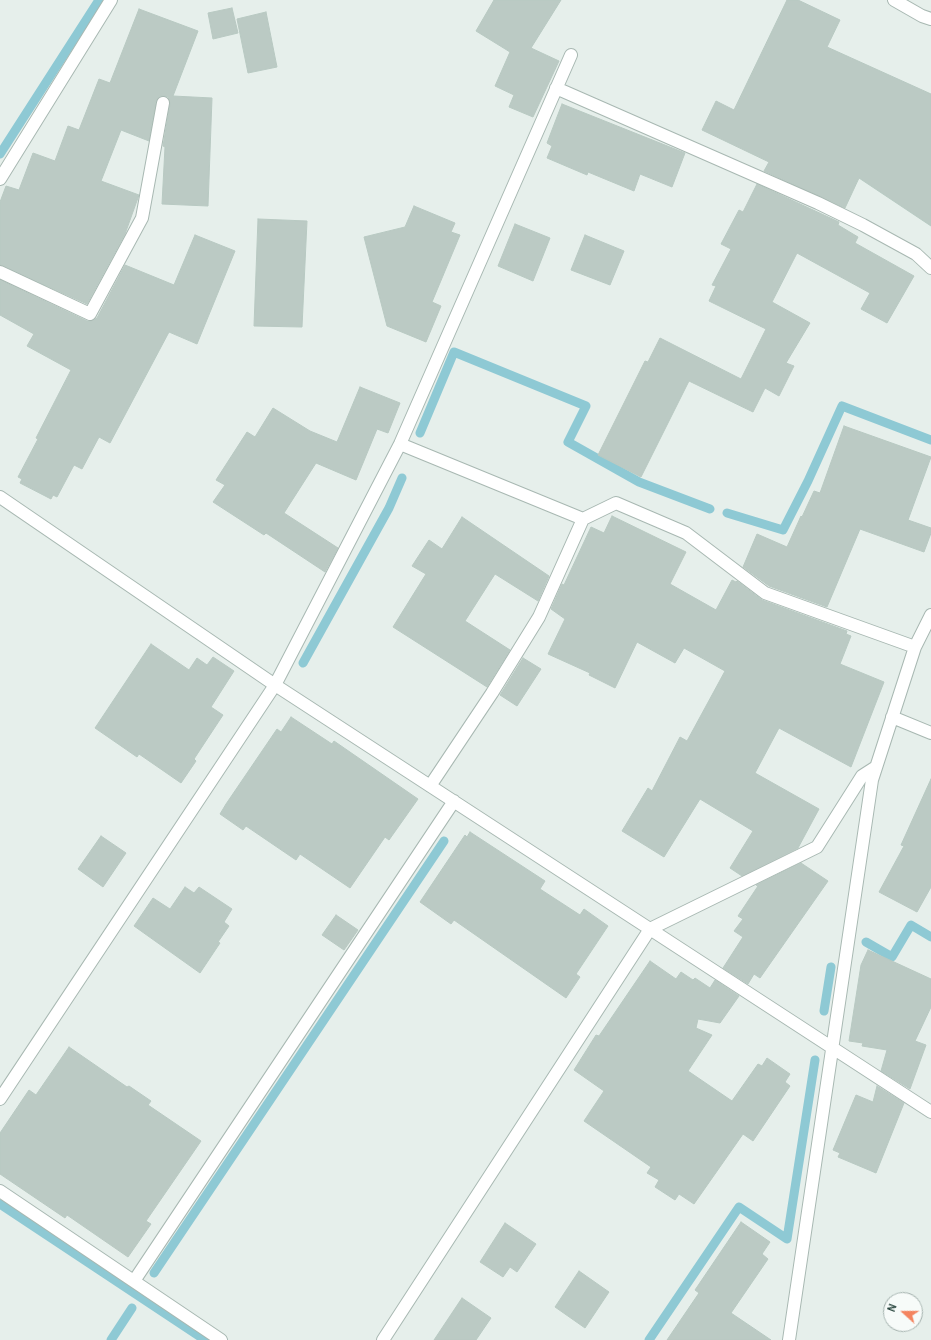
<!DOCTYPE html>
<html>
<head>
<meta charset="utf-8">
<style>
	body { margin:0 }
	#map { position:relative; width:931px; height:1340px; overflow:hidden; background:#e6efeb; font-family:Karla,sans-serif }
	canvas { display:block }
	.north { position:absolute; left:883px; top:1292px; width:40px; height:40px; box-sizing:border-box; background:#f7fbf9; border:1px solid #a3b1ad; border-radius:50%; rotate:291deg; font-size:11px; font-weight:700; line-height:16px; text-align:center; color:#24423a }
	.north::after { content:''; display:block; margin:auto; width:14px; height:18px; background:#f4845f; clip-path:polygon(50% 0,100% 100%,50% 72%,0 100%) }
</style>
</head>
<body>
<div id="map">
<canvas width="931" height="1340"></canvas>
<div class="north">N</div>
</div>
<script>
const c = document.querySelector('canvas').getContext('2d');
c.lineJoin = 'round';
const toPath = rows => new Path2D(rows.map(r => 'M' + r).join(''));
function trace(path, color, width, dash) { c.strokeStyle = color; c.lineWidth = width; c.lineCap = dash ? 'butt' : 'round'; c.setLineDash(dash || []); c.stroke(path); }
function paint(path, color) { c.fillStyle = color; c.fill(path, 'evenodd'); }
trace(toPath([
	[0,154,99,0],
	[420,433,454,352,586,406,568,442,639,482,710,509],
	[727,513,783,530,808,481,842,406,931,440],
	[303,663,389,508,402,478],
	[866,942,892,957,911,925,931,937],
	[824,1011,831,967],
	[0,1204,205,1340],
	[154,1273,444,841],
	[111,1340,132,1308],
	[649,1340,739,1207,787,1239,815,1060]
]), '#8ec9d4', 9);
const building = toPath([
	[494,0,561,0,531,48,559,61,533,117,509,107,514,95,495,86,510,52,476,31,494,0],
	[787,0,798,0,840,20,827,47,931,94,931,226,859,178,845,208,764,171,769,162,702,130,716,101,734,110,787,0],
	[232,8,238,33,213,39,208,13,232,8],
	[139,9,198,31,173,96,212,98,208,206,162,204,165,147,163,146,170,104,168,97,164,96,160,96,156,102,149,141,121,130,101,181,139,195,125,234,87,304,0,265,0,202,6,186,19,190,33,153,55,161,68,126,79,130,99,79,110,83,139,9],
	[266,12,277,67,248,73,237,19,266,12],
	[562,104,685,153,672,187,640,174,634,191,588,172,587,175,547,158,552,146,547,143,562,104],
	[757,184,839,222,838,225,858,237,855,243,914,276,887,323,861,309,870,293,797,253,772,302,810,323,786,363,794,366,779,396,765,388,753,412,689,381,641,477,598,455,645,361,648,362,660,338,741,379,766,329,709,301,716,286,712,285,731,249,721,244,739,210,743,212,757,184],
	[414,206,455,223,451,232,460,235,432,302,441,306,426,342,387,326,364,237,405,227,414,206],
	[258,219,307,221,302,327,254,326,258,219],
	[515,224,550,238,533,281,498,266,515,224],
	[195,235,235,251,197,344,169,332,110,443,99,437,82,469,74,465,57,497,53,495,51,499,20,483,22,479,18,477,38,439,36,438,71,370,27,346,34,334,0,315,0,280,87,321,91,321,97,318,125,265,174,285,195,235],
	[585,235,624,251,610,285,571,270,585,235],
	[360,387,400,403,388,433,377,429,356,480,316,463,284,513,338,548,325,572,266,533,264,535,213,502,225,485,216,480,247,432,255,437,273,408,310,431,337,442,360,387],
	[844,426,931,457,908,520,931,528,931,533,924,552,860,529,827,607,769,586,743,567,757,534,787,547,801,516,802,517,814,491,820,493,844,426],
	[612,516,686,552,670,584,716,610,732,580,736,582,737,581,762,600,847,631,846,634,851,636,840,664,884,682,851,767,779,728,755,773,819,809,798,848,742,876,730,868,753,831,700,799,664,857,622,831,648,788,652,791,680,737,687,741,725,671,684,648,675,663,637,642,615,688,589,675,590,673,548,654,565,619,551,609,562,584,564,585,591,527,604,533,612,516],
	[462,517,549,576,538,601,495,574,465,621,510,650,487,687,393,627,426,574,412,566,429,540,442,549,462,517],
	[151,644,189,670,197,658,207,665,213,657,234,671,211,707,223,715,194,759,196,761,181,783,139,754,137,757,95,728,151,644],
	[523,658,541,669,517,706,500,695,523,658],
	[291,717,332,744,334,741,418,799,389,840,385,837,350,888,300,854,296,860,246,826,243,830,220,814,226,804,277,729,281,732,291,717],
	[931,779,931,887,917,912,879,892,904,846,901,845,931,779],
	[470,832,545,881,540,889,580,915,584,909,608,926,576,974,580,977,566,998,454,920,451,924,420,902,465,835,467,837,470,832],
	[101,836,126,853,103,887,78,869,101,836],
	[801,863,828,881,760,978,754,974,748,984,723,968,743,937,734,931,743,919,738,916,758,886,756,885,801,863],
	[185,887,194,893,199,887,232,909,224,922,229,926,218,942,220,943,200,973,134,926,153,898,170,909,185,887],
	[336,915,358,930,344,950,322,935,336,915],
	[868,950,931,979,931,1007,915,1041,926,1045,910,1089,881,1071,887,1050,862,1046,863,1043,849,1041,861,965,868,950],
	[650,961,676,979,681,972,693,980,695,978,710,988,715,980,739,996,720,1023,698,1019,696,1028,712,1035,688,1071,732,1101,758,1064,762,1066,767,1058,790,1074,785,1082,790,1086,753,1141,743,1134,694,1204,679,1194,675,1200,655,1187,659,1180,647,1173,651,1167,584,1121,604,1091,574,1070,596,1035,599,1036,650,961],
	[69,1047,127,1087,129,1086,151,1101,148,1105,201,1141,146,1221,151,1224,128,1257,67,1215,65,1218,0,1174,0,1133,29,1090,36,1095,69,1047],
	[877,1086,904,1103,876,1173,838,1157,840,1153,833,1150,856,1095,873,1102,877,1086],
	[741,1222,770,1242,762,1254,768,1259,731,1313,771,1340,667,1340,699,1293,695,1290,741,1222],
	[505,1223,536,1244,517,1272,510,1267,503,1277,480,1262,505,1223],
	[579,1271,609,1292,585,1328,555,1307,579,1271],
	[462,1298,491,1318,476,1340,434,1340,462,1298]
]);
paint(building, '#bbcac4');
trace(building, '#b8c9c2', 1);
const minor = toPath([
	[894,0,922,16,931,19],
	[556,88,818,203,863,225,916,254,931,268],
	[0,179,111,0],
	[0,272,90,314,142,218,163,103],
	[400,444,583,519,616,503,686,533,765,593,915,647],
	[0,497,275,685,931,1112],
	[892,717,931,733],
	[430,786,492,693,539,617,583,519],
	[0,1099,275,685,400,444,571,55],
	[0,1191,221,1340],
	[134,1281,454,801],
	[383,1340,650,929,817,847,862,776,876,767],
	[789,1340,872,780,915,647,931,615]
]);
trace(minor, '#a8b8b2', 14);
trace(minor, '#fff', 12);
</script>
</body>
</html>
